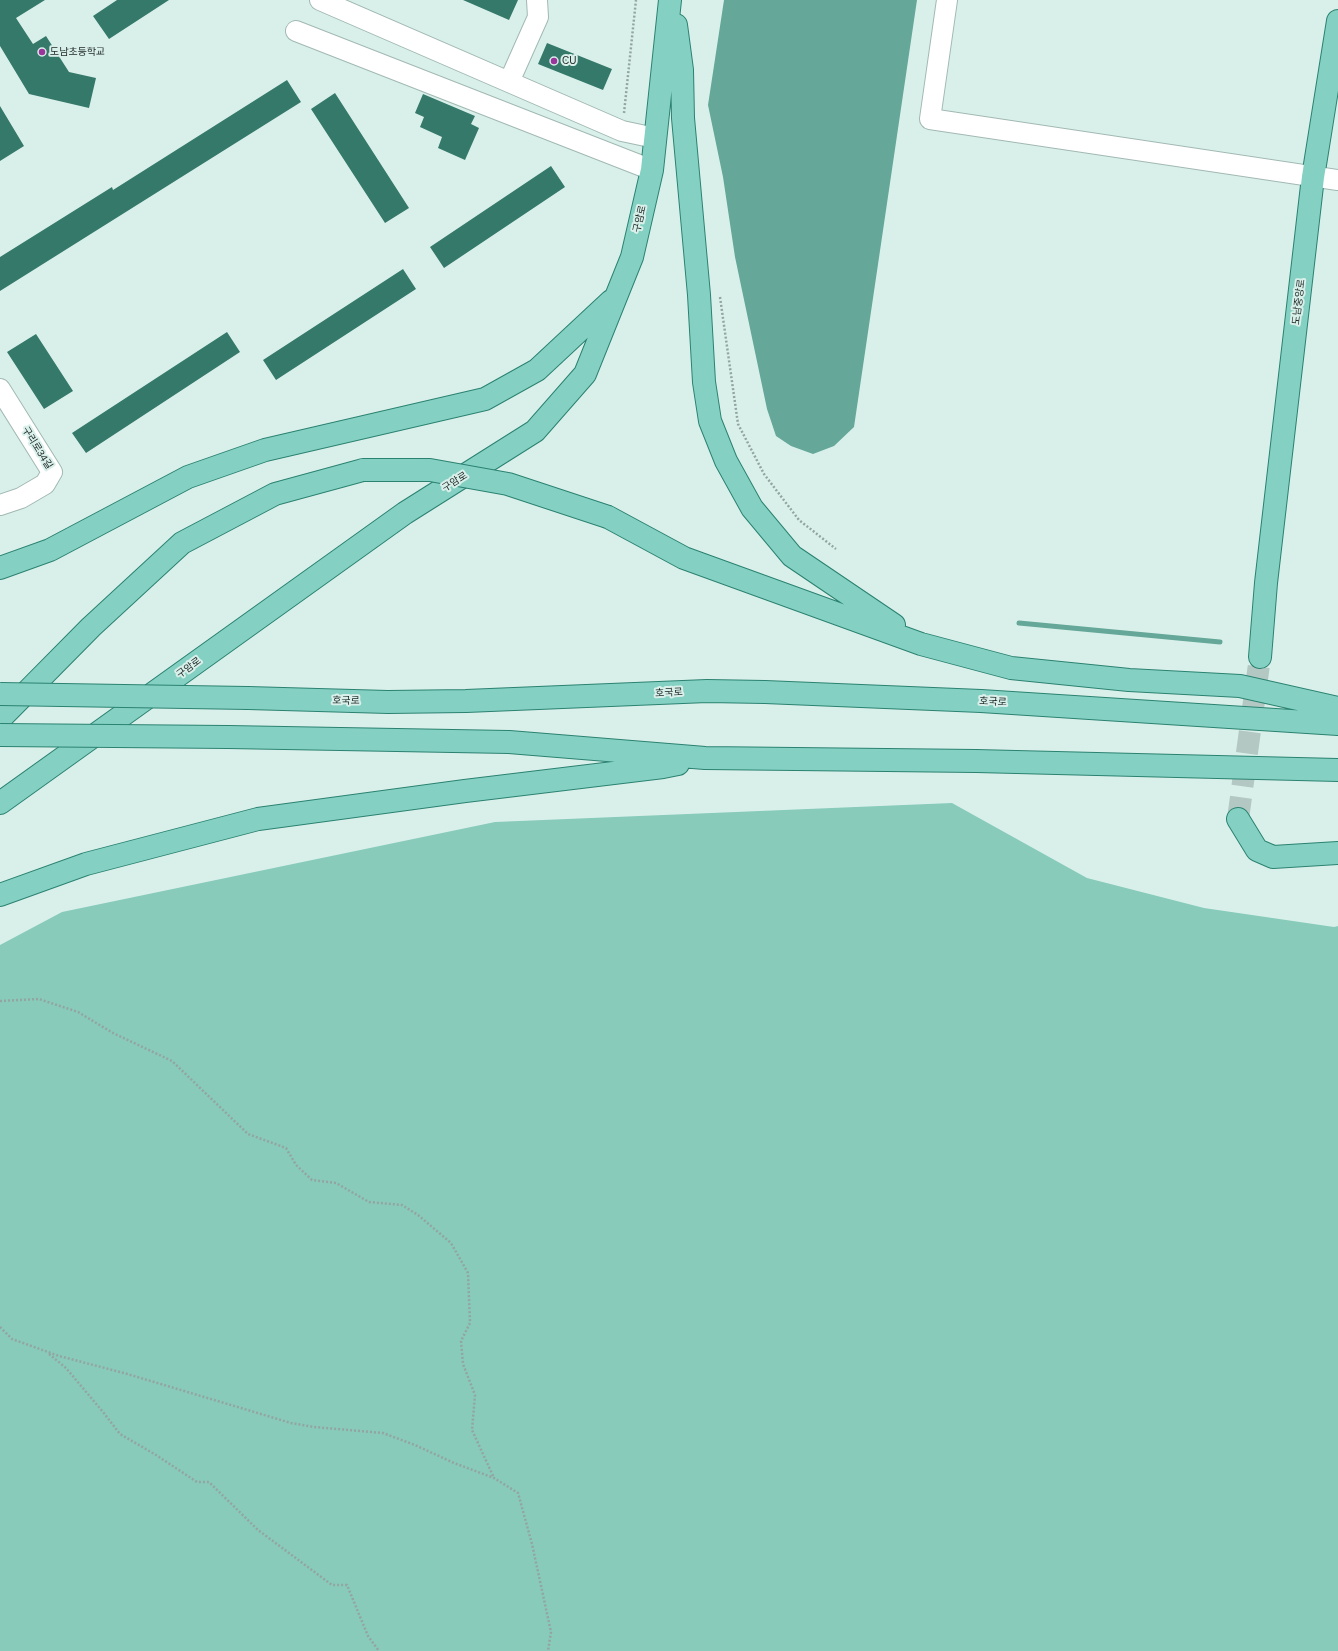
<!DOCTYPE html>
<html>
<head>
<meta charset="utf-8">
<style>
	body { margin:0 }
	canvas { display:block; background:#d9f0ea }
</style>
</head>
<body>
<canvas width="1338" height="1651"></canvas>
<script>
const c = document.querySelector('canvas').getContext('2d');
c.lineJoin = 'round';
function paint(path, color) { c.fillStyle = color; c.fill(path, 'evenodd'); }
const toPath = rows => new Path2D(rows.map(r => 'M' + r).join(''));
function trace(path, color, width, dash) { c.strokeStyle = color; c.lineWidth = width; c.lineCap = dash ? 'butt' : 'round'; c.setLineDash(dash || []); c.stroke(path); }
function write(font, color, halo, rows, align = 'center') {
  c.font = font + ' Helvetica,"Noto Sans KR",sans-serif'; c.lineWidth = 4; c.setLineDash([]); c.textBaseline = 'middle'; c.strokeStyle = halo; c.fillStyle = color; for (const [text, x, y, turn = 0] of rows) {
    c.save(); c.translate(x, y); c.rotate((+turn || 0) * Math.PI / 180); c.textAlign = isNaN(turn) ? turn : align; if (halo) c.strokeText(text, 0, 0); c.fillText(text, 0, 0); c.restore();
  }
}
paint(toPath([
	[952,803,1087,878,1204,908,1334,927,1338,926,1338,1651,0,1651,0,945,62,912,495,822]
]), '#88cbbb');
paint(toPath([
	[724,0,917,0,854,427,834,446,813,454,791,446,776,436,767,409,735,257,723,177,708,105]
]), '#65a899');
trace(toPath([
	[1019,623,1220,642]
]), '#65a899', 5);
paint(toPath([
	[0,0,45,0,16,18,33,44,46,36,69,72,96,78,89,108,29,94,0,46],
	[117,0,169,0,109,39,93,16],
	[463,0,518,0,509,20],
	[547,43,612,69,603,90,538,64],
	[287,80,301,102,0,291,0,257,112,187,113,190],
	[335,93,409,208,385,223,311,109],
	[423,94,475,116,471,124,479,128,465,160,438,148,442,137,420,127,424,117,415,113],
	[0,106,24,146,0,161],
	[551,166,565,187,444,268,430,247],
	[403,269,416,289,276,380,263,360],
	[227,332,240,352,86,453,72,433],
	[36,334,73,391,44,409,7,352]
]), '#35796b');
trace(toPath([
	[1238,819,1260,657]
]), '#b3c8c2', 22, [22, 11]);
const minor = toPath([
	[320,0,622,131,655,138],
	[947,0,930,119,1338,180],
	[296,31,652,170],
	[509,82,538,17,537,0],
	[0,389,52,472,45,484,21,498,0,505]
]);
const major = toPath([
	[676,25,682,70,683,118,699,295,704,382,710,421,726,461,752,508,792,556,894,625],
	[608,517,684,558,921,644,1011,668,1129,680,1240,686,1338,708],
	[0,568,50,550,188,477,265,450,485,399,537,370,611,301],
	[1260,657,1266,583,1313,177,1338,21],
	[248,698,388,702,466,701,707,691,765,692,981,701,1338,724],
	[0,719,91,627,182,543,275,494,363,470],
	[228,737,509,742,705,758,976,761,1338,770],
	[0,803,405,513,535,431,585,374,632,257,652,170,670,0],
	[1238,819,1257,850,1273,857,1338,853],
	[0,895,86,864,258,819,465,791,663,767,678,764]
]);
trace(minor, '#a2b9b3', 22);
trace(major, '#2b8271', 24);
trace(toPath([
	[624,113,636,0],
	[720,297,738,424,764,474,799,520,836,549],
	[0,1001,39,999,78,1012,113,1033,172,1061,248,1134,286,1148,296,1165,312,1180,336,1183,369,1202,402,1205,418,1215,451,1243,468,1273,470,1323,461,1341,463,1364,475,1395,472,1430,494,1478],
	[0,1327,12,1339,59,1356,124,1373,291,1423,314,1427,383,1433,415,1445,454,1463,494,1478,518,1493,532,1544,551,1632,548,1651],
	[49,1354,66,1368,103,1412,120,1434,156,1455,197,1482,209,1482,258,1530,332,1585,347,1585,368,1636,379,1651]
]), '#93a5a0', 2.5, [2, 2]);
trace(minor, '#fff', 20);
trace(major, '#84d1c3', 22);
const majorBridge = toPath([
	[363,470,430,470,508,484,608,517],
	[0,694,248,698],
	[0,735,228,737]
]);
trace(majorBridge, '#2b8271', 24, []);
trace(majorBridge, '#84d1c3', 22);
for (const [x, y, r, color] of [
	[42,52,4,"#9a369b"],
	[554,61,4,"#9a369b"]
]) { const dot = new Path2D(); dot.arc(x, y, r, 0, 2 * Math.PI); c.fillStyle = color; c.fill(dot); trace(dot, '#d9f0ea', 1.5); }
write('10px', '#1d2624', '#d9f0ea', [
	["도남초등학교",50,52],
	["CU",562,61]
], 'left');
write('10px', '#1d2624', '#d9f0ea', [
	["구암로",640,219,-77],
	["도남중앙로",1299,302,-83],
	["구리로34길",37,448,58],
	["구암로",455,482,-32],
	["구암로",189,668,-36],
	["호국로",669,693,-3],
	["호국로",346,701,1],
	["호국로",993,702,3]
]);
</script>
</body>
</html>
